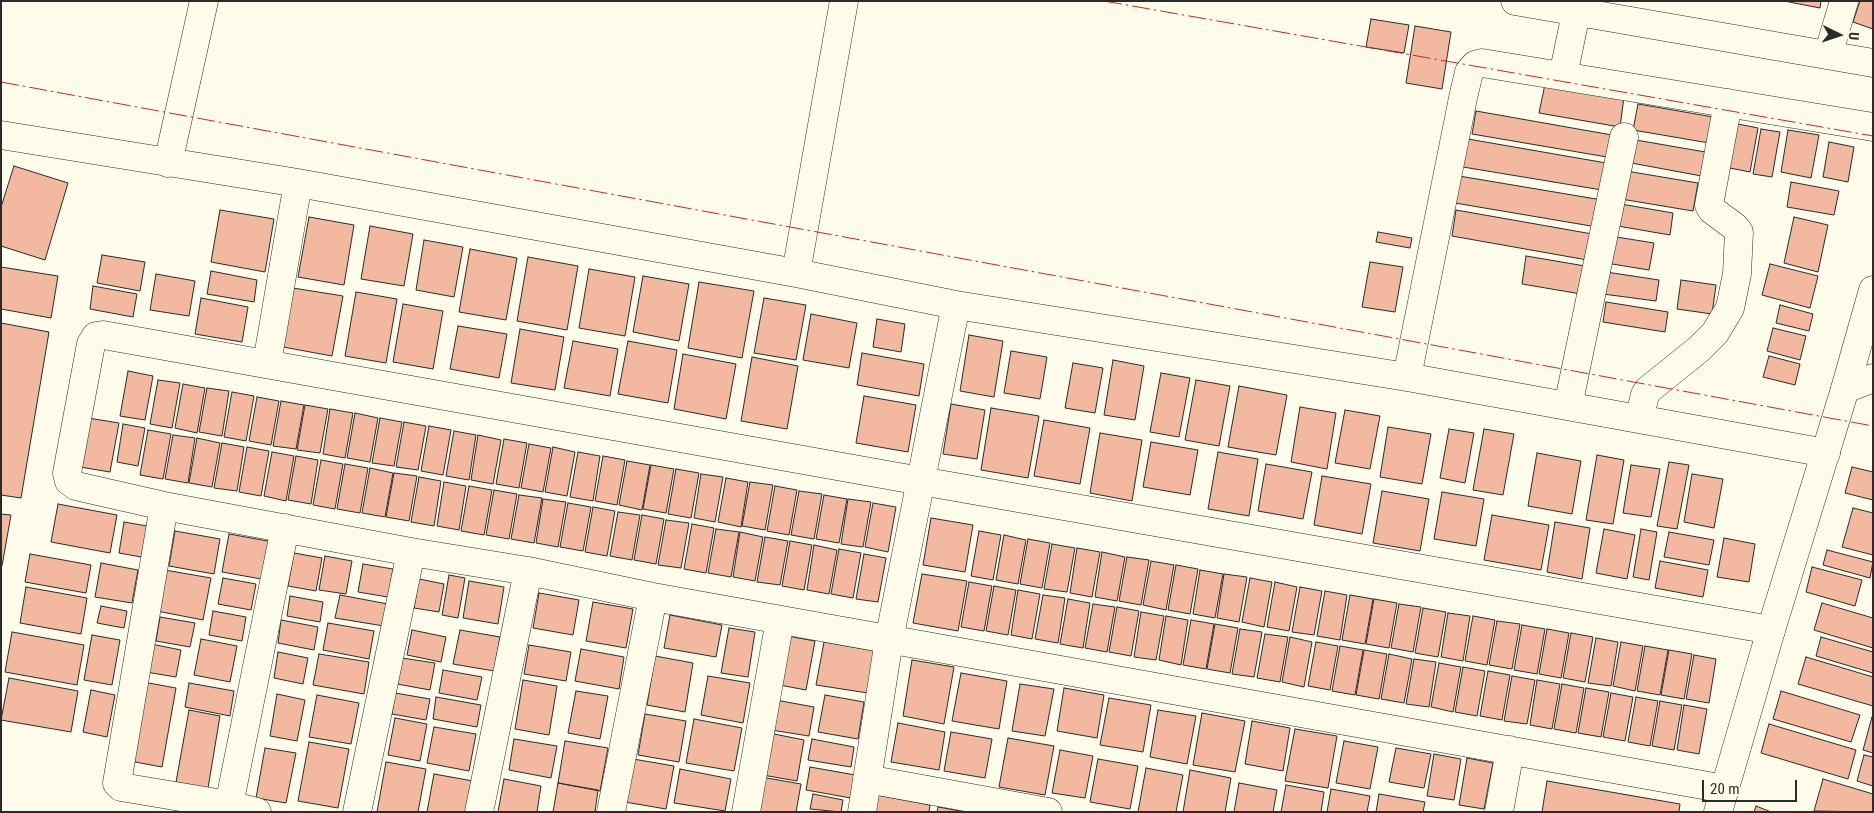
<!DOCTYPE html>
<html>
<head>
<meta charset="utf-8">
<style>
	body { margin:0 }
	#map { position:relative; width:1874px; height:813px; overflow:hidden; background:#fdfbea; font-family:"Roboto Condensed",sans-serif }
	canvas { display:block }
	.frame { position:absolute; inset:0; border:2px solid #2b2b2b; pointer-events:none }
	.north { position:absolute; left:1814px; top:10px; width:50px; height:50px; -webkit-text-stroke:4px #fdfbea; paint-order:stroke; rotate:94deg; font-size:14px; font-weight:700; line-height:20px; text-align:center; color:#2b2b2b }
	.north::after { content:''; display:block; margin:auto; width:18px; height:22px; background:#2b2b2b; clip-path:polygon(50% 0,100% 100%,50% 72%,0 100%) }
	.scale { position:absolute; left:1702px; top:780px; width:95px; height:22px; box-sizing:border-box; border:2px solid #2b2b2b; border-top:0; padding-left:6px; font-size:15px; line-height:18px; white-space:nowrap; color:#2b2b2b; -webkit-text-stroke:4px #fdfbea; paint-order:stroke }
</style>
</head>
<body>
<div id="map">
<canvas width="1874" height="813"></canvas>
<div class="frame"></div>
<div class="north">U</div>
<div class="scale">20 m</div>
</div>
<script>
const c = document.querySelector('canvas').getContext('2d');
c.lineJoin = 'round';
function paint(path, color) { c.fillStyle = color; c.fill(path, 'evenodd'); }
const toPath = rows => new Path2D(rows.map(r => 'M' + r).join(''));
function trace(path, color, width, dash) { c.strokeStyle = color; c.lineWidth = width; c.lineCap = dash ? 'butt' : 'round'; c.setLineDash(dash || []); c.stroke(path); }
const building = toPath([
	[1784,1,1821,1,1820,8,1784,1],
	[1860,1,1873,1,1873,29,1853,22,1860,1],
	[1371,19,1409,25,1404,53,1366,47,1371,19],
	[1415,26,1451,32,1442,89,1406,83,1415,26],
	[1545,84,1624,97,1620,127,1539,113,1545,84],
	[1638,104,1719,118,1715,144,1633,130,1638,104],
	[1476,111,1612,135,1607,157,1472,134,1476,111],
	[1733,123,1758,128,1750,172,1725,167,1733,123],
	[1761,129,1780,132,1772,177,1753,174,1761,129],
	[1788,130,1819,135,1811,178,1781,172,1788,130],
	[1468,139,1612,164,1608,191,1463,167,1468,139],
	[1630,139,1711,153,1707,177,1626,162,1630,139],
	[1829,142,1854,147,1848,182,1823,177,1829,142],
	[14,166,68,183,45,260,1,246,1,207,14,166],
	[1620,170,1698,183,1693,211,1615,198,1620,170],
	[1459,176,1602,200,1597,227,1455,203,1459,176],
	[1791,182,1839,191,1834,215,1787,207,1791,182],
	[1615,203,1673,213,1670,235,1612,225,1615,203],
	[220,210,274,219,265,272,211,262,220,210],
	[1456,210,1598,235,1593,261,1452,236,1456,210],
	[309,217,354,225,344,285,298,277,309,217],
	[1794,217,1828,225,1818,272,1784,263,1794,217],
	[370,226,413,234,404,286,361,279,370,226],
	[1378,232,1412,238,1410,248,1376,242,1378,232],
	[1610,236,1654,243,1649,270,1606,263,1610,236],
	[424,240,463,247,454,297,416,290,424,240],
	[470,249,517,258,506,320,459,312,470,249],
	[102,255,145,262,140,291,97,283,102,255],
	[1526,256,1591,267,1587,295,1522,284,1526,256],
	[528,257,578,266,567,330,517,321,528,257],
	[1370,262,1403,267,1395,312,1362,307,1370,262],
	[1770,264,1818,276,1810,308,1762,295,1770,264],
	[1,267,58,276,51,318,1,309,1,267],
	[589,269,635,277,625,336,579,328,589,269],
	[211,271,257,280,254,302,207,294,211,271],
	[1606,272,1659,280,1656,301,1603,294,1606,272],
	[156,274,195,281,189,316,150,310,156,274],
	[643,276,689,284,679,341,633,332,643,276],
	[1681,280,1716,285,1712,314,1677,309,1681,280],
	[699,282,754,291,742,358,688,348,699,282],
	[93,286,137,294,133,317,90,309,93,286],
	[293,288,343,296,332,356,283,347,293,288],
	[356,292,397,299,386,363,345,356,356,292],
	[201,298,248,307,242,342,195,334,201,298],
	[764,298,806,305,796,360,754,353,764,298],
	[1606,302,1668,312,1665,332,1603,322,1606,302],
	[403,304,443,311,433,369,393,362,403,304],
	[1780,305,1813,314,1809,331,1776,323,1780,305],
	[811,314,857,323,849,368,803,360,811,314],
	[877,319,905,324,901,352,873,347,877,319],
	[1,323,49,332,21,498,1,495,1,323],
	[458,326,507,334,499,378,450,369,458,326],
	[1773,328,1806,336,1800,360,1767,351,1773,328],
	[520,329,564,337,555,390,511,383,520,329],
	[969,335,1003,341,994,397,960,391,969,335],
	[573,341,618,349,610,396,564,388,573,341],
	[628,341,677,350,668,403,618,394,628,341],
	[1011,351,1047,357,1040,399,1004,393,1011,351],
	[862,353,924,364,919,396,857,385,862,353],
	[683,354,736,364,726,419,674,409,683,354],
	[1769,356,1800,364,1795,385,1763,377,1769,356],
	[752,357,798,366,787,429,741,421,752,357],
	[1113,360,1144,366,1135,420,1104,415,1113,360],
	[1073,363,1103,368,1095,413,1065,408,1073,363],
	[128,371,153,376,145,420,120,416,128,371],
	[1161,373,1190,378,1179,437,1150,432,1161,373],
	[158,380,180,383,172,428,150,424,158,380],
	[1196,380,1230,386,1219,446,1185,440,1196,380],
	[183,384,205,388,197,433,175,428,183,384],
	[1239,386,1287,395,1276,455,1228,447,1239,386],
	[207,388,229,391,222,436,199,432,207,388],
	[232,392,254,396,246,441,224,437,232,392],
	[864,396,916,405,908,452,856,443,864,396],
	[257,397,279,401,271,445,249,441,257,397],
	[281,401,304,405,296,449,273,446,281,401],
	[951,404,985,410,977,459,943,454,951,404],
	[305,405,328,409,320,453,297,450,305,405],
	[1300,407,1336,413,1327,469,1291,462,1300,407],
	[991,408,1039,416,1028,478,981,470,991,408],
	[330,409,353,413,345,458,323,454,330,409],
	[1345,410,1380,416,1370,469,1335,463,1345,410],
	[355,413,378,418,370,462,347,458,355,413],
	[88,418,119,423,110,472,80,467,88,418],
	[380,418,402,422,394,466,372,463,380,418],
	[1044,420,1090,428,1080,484,1034,476,1044,420],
	[404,422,426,426,418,470,396,467,404,422],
	[123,424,145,428,138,466,117,462,123,424],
	[429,426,451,430,443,475,421,471,429,426],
	[1388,427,1431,434,1422,484,1380,477,1388,427],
	[1449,429,1474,433,1465,483,1440,478,1449,429],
	[1484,429,1514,434,1503,495,1473,490,1484,429],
	[148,430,171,434,163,479,140,475,148,430],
	[454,431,476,435,469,480,446,476,454,431],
	[1100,433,1142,440,1132,501,1090,493,1100,433],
	[173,435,195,438,188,483,165,479,173,435],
	[478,435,501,440,493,484,471,480,478,435],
	[197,438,220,443,212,487,189,483,197,438],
	[504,439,527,443,519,488,496,484,504,439],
	[1151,442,1198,450,1190,495,1143,487,1151,442],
	[222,443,244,447,237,491,214,488,222,443],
	[529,444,551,448,543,492,521,488,529,444],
	[247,447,269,451,261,496,239,492,247,447],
	[553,447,575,452,567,496,545,492,553,447],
	[272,452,294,456,286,501,264,496,272,452],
	[578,452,600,456,593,501,570,497,578,452],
	[1218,452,1258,459,1249,516,1208,509,1218,452],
	[1537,453,1581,461,1572,514,1528,506,1537,453],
	[1597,455,1624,460,1613,524,1586,520,1597,455],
	[296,456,318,460,311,504,288,500,296,456],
	[603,456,625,460,617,505,595,501,603,456],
	[321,460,343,464,335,509,313,505,321,460],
	[627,461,650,465,642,510,619,505,627,461],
	[1669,462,1689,465,1677,529,1657,526,1669,462],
	[345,464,368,468,360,513,337,509,345,464],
	[1266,464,1312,472,1303,519,1258,511,1266,464],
	[651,465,674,469,666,513,643,509,651,465],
	[1631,465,1660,469,1651,517,1623,513,1631,465],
	[1852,467,1873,472,1873,500,1845,493,1852,467],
	[370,468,393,473,385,517,362,513,370,468],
	[676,469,699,473,691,518,668,514,676,469],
	[394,473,417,476,409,521,386,517,394,473],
	[701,474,723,477,715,522,694,518,701,474],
	[1692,474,1723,479,1714,528,1684,522,1692,474],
	[1322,476,1371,484,1362,534,1314,525,1322,476],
	[419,477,441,481,434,526,411,522,419,477],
	[726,478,748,482,741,527,718,522,726,478],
	[444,482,466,486,459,530,437,526,444,482],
	[750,482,773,485,765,530,742,526,750,482],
	[469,486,492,490,484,535,461,531,469,486],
	[775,486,797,490,789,535,767,531,775,486],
	[494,490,517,494,509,539,486,535,494,490],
	[799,491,822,494,814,539,791,535,799,491],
	[1382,491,1429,499,1420,551,1373,543,1382,491],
	[1442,492,1484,499,1476,546,1434,539,1442,492],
	[519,495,542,498,534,543,511,539,519,495],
	[824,495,847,499,839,543,816,539,824,495],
	[543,499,566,502,558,547,536,543,543,499],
	[848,499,871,502,863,547,841,544,848,499],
	[568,503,591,507,583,551,560,547,568,503],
	[873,503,896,507,888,552,865,547,873,503],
	[58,504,117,515,110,553,51,542,58,504],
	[593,507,615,511,607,556,585,552,593,507],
	[1853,508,1873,513,1873,555,1842,547,1853,508],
	[618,512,640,515,632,560,610,556,618,512],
	[1,514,11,515,2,566,1,566,1,514],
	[642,515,664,519,656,564,634,560,642,515],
	[1492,515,1549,525,1541,570,1484,560,1492,515],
	[931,518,973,525,965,572,923,565,931,518],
	[666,520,689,523,681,568,658,565,666,520],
	[124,522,153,527,147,558,119,553,124,522],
	[1555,522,1590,528,1582,579,1547,572,1555,522],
	[692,524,714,528,706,573,684,569,692,524],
	[716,529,739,532,731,577,708,573,716,529],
	[1604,529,1635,535,1627,579,1596,573,1604,529],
	[1641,529,1657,532,1649,580,1633,577,1641,529],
	[175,531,220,539,214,574,169,566,175,531],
	[979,531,1001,535,993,580,971,576,979,531],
	[740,532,763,537,755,581,733,577,740,532],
	[1669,532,1714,540,1709,565,1664,557,1669,532],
	[229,534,273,542,267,580,222,572,229,534],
	[1004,535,1026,540,1018,584,996,580,1004,535],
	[765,537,788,541,780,585,757,582,765,537],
	[1724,538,1755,544,1749,582,1717,577,1724,538],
	[1028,539,1050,543,1042,588,1020,584,1028,539],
	[790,541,812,545,804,590,782,586,790,541],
	[1052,544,1075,548,1067,592,1044,589,1052,544],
	[814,545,837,550,829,594,807,590,814,545],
	[1077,548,1100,552,1092,597,1070,593,1077,548],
	[839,549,861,553,853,598,831,594,839,549],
	[1827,550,1873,562,1870,578,1823,565,1827,550],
	[1102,552,1125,557,1117,601,1095,597,1102,552],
	[294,553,322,558,316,591,288,586,294,553],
	[30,554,91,565,86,593,25,582,30,554],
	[864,554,886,558,878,602,856,599,864,554],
	[325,556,352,561,346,594,319,590,325,556],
	[1127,557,1149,560,1141,605,1119,601,1127,557],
	[1151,561,1174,565,1166,610,1143,605,1151,561],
	[1660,561,1708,570,1703,597,1655,588,1660,561],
	[101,563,138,570,132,603,95,597,101,563],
	[363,564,393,569,388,597,358,592,363,564],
	[1176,565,1198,569,1190,614,1168,610,1176,565],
	[1812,567,1862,580,1855,606,1806,592,1812,567],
	[159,569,211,578,203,620,152,610,159,569],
	[1200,570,1223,574,1215,618,1193,614,1200,570],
	[922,574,967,581,958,631,913,623,922,574],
	[1224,574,1247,577,1239,622,1217,618,1224,574],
	[449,575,465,578,458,618,442,615,449,575],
	[223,578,256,584,251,610,218,604,223,578],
	[1250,578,1272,582,1264,627,1242,622,1250,578],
	[419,579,444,584,439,612,414,608,419,579],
	[469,581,504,587,498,624,463,618,469,581],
	[969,582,992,586,984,631,961,627,969,582],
	[1275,582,1297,587,1289,631,1267,627,1275,582],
	[994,586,1016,590,1008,635,986,631,994,586],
	[26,587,87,598,81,634,20,623,26,587],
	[1300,587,1322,591,1314,635,1292,632,1300,587],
	[1018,590,1040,594,1032,639,1011,635,1018,590],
	[1325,591,1347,595,1340,640,1317,636,1325,591],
	[539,593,579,600,573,635,533,628,539,593],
	[340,595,388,604,384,626,335,618,340,595],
	[1043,595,1065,598,1058,643,1035,639,1043,595],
	[1350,595,1373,599,1365,644,1342,640,1350,595],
	[290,596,323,602,320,622,287,616,290,596],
	[1068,599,1090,603,1083,648,1060,644,1068,599],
	[1374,599,1397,603,1389,648,1366,644,1374,599],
	[593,602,633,609,626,648,586,641,593,602],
	[1822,603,1873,618,1873,648,1814,630,1822,603],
	[1093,604,1115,607,1107,652,1085,648,1093,604],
	[1399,604,1421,607,1413,652,1391,648,1399,604],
	[101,606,127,611,124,628,97,623,101,606],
	[1117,607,1139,611,1131,656,1109,652,1117,607],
	[1423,608,1446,612,1438,657,1415,653,1423,608],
	[213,611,246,617,242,641,209,635,213,611],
	[1141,612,1164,616,1156,660,1134,657,1141,612],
	[1448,613,1470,616,1463,661,1441,657,1448,613],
	[670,615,722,625,716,657,664,648,670,615],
	[1166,616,1188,620,1181,665,1159,660,1166,616],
	[1473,616,1495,620,1487,665,1465,661,1473,616],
	[160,617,195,623,190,647,156,641,160,617],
	[281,620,318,627,314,650,278,643,281,620],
	[1191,620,1214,624,1206,669,1183,665,1191,620],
	[1497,621,1520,624,1512,669,1489,665,1497,621],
	[328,623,374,631,369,659,323,650,328,623],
	[1215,624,1238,628,1230,673,1207,669,1215,624],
	[1522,625,1545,629,1537,674,1514,670,1522,625],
	[729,628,755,632,748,677,721,673,729,628],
	[1240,629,1262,632,1254,677,1232,674,1240,629],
	[1547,629,1569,633,1561,678,1539,674,1547,629],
	[412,630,446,637,441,662,407,655,412,630],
	[460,630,500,637,494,671,453,664,460,630],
	[12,632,84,645,77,685,5,672,12,632],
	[1571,633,1593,637,1585,682,1563,678,1571,633],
	[1265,634,1288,637,1280,682,1257,678,1265,634],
	[92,635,120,640,112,685,84,680,92,635],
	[782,635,815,641,806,690,774,684,782,635],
	[1290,637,1312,642,1304,687,1282,682,1290,637],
	[1821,637,1873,652,1873,673,1816,656,1821,637],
	[1596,638,1618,642,1611,686,1588,683,1596,638],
	[201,639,237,646,230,682,194,675,201,639],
	[824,642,875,651,868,693,816,685,824,642],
	[1316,642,1338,646,1330,690,1308,686,1316,642],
	[1621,642,1643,646,1635,691,1613,686,1621,642],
	[151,644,181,650,176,677,146,672,151,644],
	[529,645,571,652,566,681,524,674,529,645],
	[1340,646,1363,650,1355,695,1332,691,1340,646],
	[1645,646,1668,650,1660,695,1637,691,1645,646],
	[581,649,624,657,619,689,575,681,581,649],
	[1364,650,1387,654,1379,699,1356,695,1364,650],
	[1669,650,1692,654,1684,699,1661,695,1669,650],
	[278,652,308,658,303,684,274,678,278,652],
	[319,654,369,662,364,694,313,685,319,654],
	[1389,654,1412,659,1404,703,1381,699,1389,654],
	[1694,655,1716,659,1709,703,1686,699,1694,655],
	[655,656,693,663,685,712,647,705,655,656],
	[1806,657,1873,677,1873,706,1798,684,1806,657],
	[402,658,435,663,430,690,397,684,402,658],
	[1414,659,1436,662,1429,707,1406,704,1414,659],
	[912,660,954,667,944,724,903,716,912,660],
	[1439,663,1461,667,1453,712,1431,707,1439,663],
	[1463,667,1485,671,1477,716,1455,712,1463,667],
	[443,670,482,677,477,700,439,693,443,670],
	[1488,671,1510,675,1502,720,1480,716,1488,671],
	[961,673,1007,681,999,729,952,721,961,673],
	[708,676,750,683,743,723,701,715,708,676],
	[1512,676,1535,680,1527,724,1504,721,1512,676],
	[9,678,78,691,71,732,1,720,9,678],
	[523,680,557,686,549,735,515,729,523,680],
	[1537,680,1560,684,1552,729,1530,725,1537,680],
	[143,682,176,688,162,767,130,761,143,682],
	[189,683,234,691,230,716,185,707,189,683],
	[1020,684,1054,689,1045,736,1012,731,1020,684],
	[1562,684,1584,688,1576,733,1554,729,1562,684],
	[1064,688,1104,695,1097,738,1057,731,1064,688],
	[1586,688,1609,692,1601,737,1578,733,1586,688],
	[91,690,115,695,107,737,83,732,91,690],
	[576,691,608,696,600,739,568,733,576,691],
	[1781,691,1860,715,1851,742,1773,719,1781,691],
	[395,693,430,699,426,720,392,714,395,693],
	[1611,693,1633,697,1625,741,1603,737,1611,693],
	[277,694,305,700,297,741,270,736,277,694],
	[317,695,359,703,351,744,309,737,317,695],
	[825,695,864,702,858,739,818,732,825,695],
	[436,697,481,705,477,727,433,719,436,697],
	[1636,697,1658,701,1650,746,1628,742,1636,697],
	[1109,698,1151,705,1143,752,1100,745,1109,698],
	[770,699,814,707,809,736,765,729,770,699],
	[1660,701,1682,705,1674,750,1652,746,1660,701],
	[1684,705,1707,709,1699,754,1677,750,1684,705],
	[189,710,220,716,208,788,176,782,189,710],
	[1158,710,1196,716,1187,764,1150,757,1158,710],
	[1202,713,1245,721,1235,772,1193,765,1202,713],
	[645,714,686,721,679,762,638,755,645,714],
	[1872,717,1873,717,1873,753,1863,750,1872,717],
	[395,718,427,724,420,761,388,755,395,718],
	[694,719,742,728,734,771,686,763,694,719],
	[1252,721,1290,728,1283,771,1245,764,1252,721],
	[898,723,945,732,939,770,891,762,898,723],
	[1769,724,1856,750,1848,779,1761,753,1769,724],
	[434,727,476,734,469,771,427,763,434,727],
	[1295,729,1337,736,1328,788,1285,781,1295,729],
	[764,732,804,740,797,781,757,774,764,732],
	[951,732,992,739,985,778,944,771,951,732],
	[1008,738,1054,746,1045,795,999,787,1008,738],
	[514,739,557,746,551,778,509,770,514,739],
	[812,739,854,747,851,767,808,760,812,739],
	[565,741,608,748,600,791,558,783,565,741],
	[1344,741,1378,747,1370,789,1336,783,1344,741],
	[309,742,349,749,338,808,298,801,309,742],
	[265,748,296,753,286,803,256,798,265,748],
	[1396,748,1431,754,1424,788,1389,782,1396,748],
	[1060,750,1093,756,1085,798,1052,793,1060,750],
	[1434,754,1461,759,1454,800,1427,796,1434,754],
	[1864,755,1873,757,1873,786,1857,781,1864,755],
	[1467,758,1493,763,1484,809,1459,805,1467,758],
	[633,759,674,766,666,809,625,802,633,759],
	[1098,759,1138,766,1130,809,1090,802,1098,759],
	[386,762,426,769,418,812,377,812,386,762],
	[810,767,855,775,851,798,806,790,810,767],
	[1146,768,1183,775,1176,812,1138,812,1146,768],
	[680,769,731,779,725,811,674,803,680,769],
	[1190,770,1231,778,1225,812,1183,812,1190,770],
	[434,774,473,781,467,812,427,812,434,774],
	[761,777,801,784,796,812,755,812,761,777],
	[504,779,541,786,537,812,498,812,504,779],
	[1823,779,1873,794,1873,812,1814,811,1823,779],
	[1547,781,1680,804,1679,812,1542,812,1547,781],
	[558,783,598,790,595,812,553,812,558,783],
	[1239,783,1277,790,1273,812,1234,812,1239,783],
	[1286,785,1324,792,1321,812,1281,812,1286,785],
	[1331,789,1370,796,1367,812,1327,812,1331,789],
	[813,794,843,800,841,812,810,809,813,794],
	[1379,794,1425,802,1423,812,1376,812,1379,794],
	[877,795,930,805,929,812,874,812,877,795],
	[1756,806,1771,812,1754,812,1756,806],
	[938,807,966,812,937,812,938,807]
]);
paint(building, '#f2b8a0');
trace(building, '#2b2b2b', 1);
const minor = toPath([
	[1515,1,1873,63],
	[1828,55,1844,1],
	[1563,76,1576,13],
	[1,135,298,183,796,273,956,305,1407,377,1826,453],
	[168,163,204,1],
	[796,273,844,1],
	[267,363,298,183],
	[1407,377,1463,98,1469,72,1475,65,1482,63,1873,127],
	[1845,389,1873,378],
	[1568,406,1624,137],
	[1639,419,1645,395,1648,390,1699,349,1715,333,1730,308,1737,274,1739,232,1735,227,1712,210,1709,205,1728,103],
	[164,506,117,783,121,787,229,805,257,812],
	[867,779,1048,812],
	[1725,789,653,597,528,571,411,552,164,506,76,486,69,481,67,473,91,344,96,336,103,335,921,481,1771,630],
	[229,805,285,528],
	[357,812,411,552],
	[479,812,528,571],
	[611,812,653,597],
	[746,812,780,620],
	[862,812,889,640,956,305],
	[1499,812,1510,750]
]);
const tertiary = toPath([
	[1718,812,1771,630,1845,389,1873,290]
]);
trace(minor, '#2b2b2b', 29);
trace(tertiary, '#2b2b2b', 29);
trace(minor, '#fdfbea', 28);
trace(tertiary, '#fdfbea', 28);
trace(toPath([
	[1104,1,1873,136],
	[1,82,1873,426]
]), '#c62828', 1, [18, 4, 2.5, 4]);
</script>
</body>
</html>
